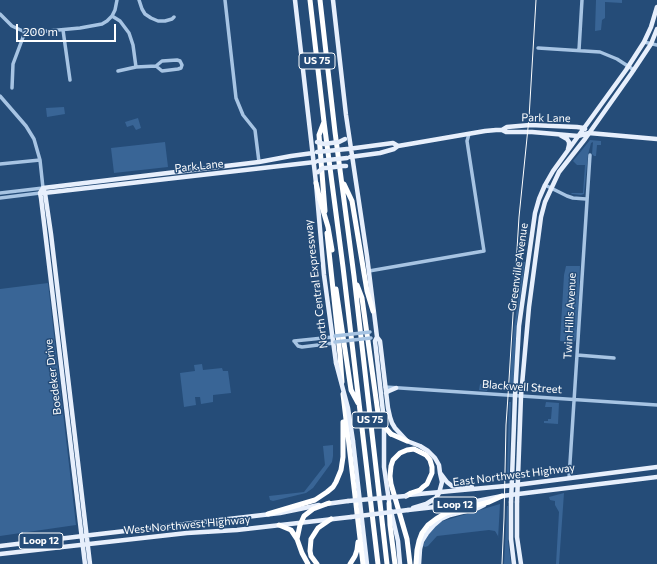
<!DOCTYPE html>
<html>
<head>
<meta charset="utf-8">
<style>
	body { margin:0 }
	#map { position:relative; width:657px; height:564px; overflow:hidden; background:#254c78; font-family:Commissioner,sans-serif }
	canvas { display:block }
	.scale { position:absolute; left:16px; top:24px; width:100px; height:18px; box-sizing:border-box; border:2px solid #fff; border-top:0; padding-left:5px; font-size:12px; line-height:14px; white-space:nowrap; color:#fff; -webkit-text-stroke:3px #254c78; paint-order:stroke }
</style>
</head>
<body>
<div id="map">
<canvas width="657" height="564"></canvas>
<div class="scale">200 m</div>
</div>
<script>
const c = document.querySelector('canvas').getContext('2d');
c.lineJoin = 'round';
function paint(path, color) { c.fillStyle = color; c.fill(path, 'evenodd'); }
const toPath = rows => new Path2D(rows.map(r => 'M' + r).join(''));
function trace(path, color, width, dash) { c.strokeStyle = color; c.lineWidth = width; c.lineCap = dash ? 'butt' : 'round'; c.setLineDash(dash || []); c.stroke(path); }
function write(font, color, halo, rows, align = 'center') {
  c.font = font + ' Commissioner,sans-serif'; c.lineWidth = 3; c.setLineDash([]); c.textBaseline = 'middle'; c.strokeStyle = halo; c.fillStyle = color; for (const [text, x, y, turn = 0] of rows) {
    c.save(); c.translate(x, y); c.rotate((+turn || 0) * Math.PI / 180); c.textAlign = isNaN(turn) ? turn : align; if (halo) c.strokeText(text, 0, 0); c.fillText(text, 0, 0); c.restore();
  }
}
paint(toPath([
	[596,0,622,0,622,3,605,2,605,18,602,20,601,30,595,31],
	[64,107,65,114,47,117,46,108],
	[138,118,141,128,136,130,133,125,127,127,125,122],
	[590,140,601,141,601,145,597,145,596,156,594,156,592,154,593,142,591,143,588,155,584,194,581,195,572,194,571,193,583,193,585,165,577,165,573,161],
	[165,142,168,167,114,173,111,148],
	[521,262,525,262,517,321,513,390,509,391,514,327,517,307],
	[566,266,580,266,577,334,575,341,573,342,560,341,564,275],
	[48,283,76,525,0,536,0,289],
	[202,364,203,370,222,368,223,371,228,371,231,393,213,395,213,402,201,404,200,397,195,397,196,405,184,407,180,373,195,371,194,365],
	[490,382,487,391,479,390,480,384],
	[509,402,511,402,509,476,507,476],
	[546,402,559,403,558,424,544,423,544,421,541,421,548,421,548,419,551,419,552,407,545,407],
	[333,445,333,456,332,462,313,488,306,493,273,501,270,500,269,496,304,492,325,465,323,446],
	[564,493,559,564,550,564,556,564,559,512,555,505,555,501,550,500,549,497],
	[500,504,498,539,498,536,495,531,489,530,437,536,428,546,425,547,423,546,424,543,429,533,438,523,443,521],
	[507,506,508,506,508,541,511,564,504,564]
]), '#396596');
trace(toPath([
	[139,0,142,9,145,14,151,18,158,21,165,21,172,19,174,17],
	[225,0,236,98,243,115,255,130,259,162],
	[0,14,12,26,25,32,37,32,80,28,102,24,107,21,112,16,115,10,117,0],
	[112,16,120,21,129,33,133,45,136,67],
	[63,30,70,80],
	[644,42,657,45],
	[538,48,600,52,617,59,634,70],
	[579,50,582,0],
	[118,71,136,67,156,66,162,61,177,60,180,61,182,65,181,68,178,69,162,71,156,66],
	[12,88,13,64,25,32],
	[0,96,26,126,34,139,40,160,43,188,0,193],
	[0,164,40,160],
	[545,185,567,196,573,198,586,199],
	[0,198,40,193],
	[369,271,484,251,469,154,467,141,469,134],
	[294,341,298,346,302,347,334,343],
	[294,341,333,337],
	[577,355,614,358],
	[385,387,657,405],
	[569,478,590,155]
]), '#a7c4e3', 3.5);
trace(toPath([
	[295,0,316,183,324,275,336,363],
	[333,0,346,115,367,256,377,337,375,341,384,421,384,467,389,501],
	[502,130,507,127,530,125,577,127,584,128,585,129],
	[560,135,567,139,569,142,569,145,568,149],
	[348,149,393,143,398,146],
	[350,157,380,153,394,149,398,146,485,131,496,130,502,130,506,132,532,132,578,136,589,133,657,139],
	[43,188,40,193,41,198,85,564],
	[43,188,45,193,51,234,90,564],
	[43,188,259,162,291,156,313,153],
	[44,193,315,162],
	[377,337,380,341,388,408,390,417,392,423,395,428,407,441,420,446,428,451,435,458,439,465,440,473,442,482,439,493,436,498,426,504,413,508],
	[386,393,389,391,396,388],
	[353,441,367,564],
	[441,474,447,482,452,486,472,487],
	[518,477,521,396,529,307,541,217,545,202,559,172,585,139,631,74,651,44,657,29],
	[512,478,515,396,519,326,535,213,539,199,545,185,553,171,626,70,644,42,651,27,657,7],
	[408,495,516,485,657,467],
	[511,502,511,539,514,564],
	[517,502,517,537,521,564],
	[326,504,348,501],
	[408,510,462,504,502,496,657,477],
	[391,511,398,541,400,564],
	[0,546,91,535,280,513,319,505],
	[0,554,187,533,237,530,351,517],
	[419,564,420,549,422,541,427,533,434,525,441,519,450,515,478,508,484,505]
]), '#e7effc', 4.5);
trace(toPath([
	[310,0,324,122,343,267,378,564],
	[320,0,335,132,354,276,387,564],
	[324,122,319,135,325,211],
	[316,183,320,200],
	[344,184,352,201,367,291,373,311],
	[327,233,340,355,342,382],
	[357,285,362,298,378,413],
	[336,289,351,390,358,403],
	[343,394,363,564],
	[391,434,407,441],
	[406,496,411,493,420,490,423,487,427,484,432,473,432,467,430,460,426,455,414,449,407,450,400,453,393,460,391,466,390,476,391,484,407,539,410,564],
	[389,503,390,525,395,564],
	[268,514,315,500,327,492,333,487,336,482,341,470,343,457,343,422],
	[279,525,291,530,297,539,302,553,308,564],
	[297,539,300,525,304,516,313,509,329,503],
	[317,564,311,556,310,551,311,539,318,528,331,519],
	[350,564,355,556,357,550,358,542],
	[416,564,417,550,419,541,422,533,428,525,436,519,446,513,489,502,502,496]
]), '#fff', 5);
trace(toPath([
	[502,564,504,518,506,425,508,396,519,217,529,118,536,0]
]), '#fff', 1);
trace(toPath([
	[335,336,370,332],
	[335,342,371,338]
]), '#a7c4e3', 3.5);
trace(toPath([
	[317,142,324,144,339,142,345,139],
	[317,152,347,149],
	[318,161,347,158],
	[318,172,323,168,326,168,343,166,346,166],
	[336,363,348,408,353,441],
	[348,501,406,496],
	[511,502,512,478],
	[517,502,518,477],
	[351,517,408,510]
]), '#e7effc', 4.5);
trace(toPath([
	[320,200,328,227,332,250],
	[378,413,382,424,391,434]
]), '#fff', 5);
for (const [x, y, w] of [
	[317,61,36],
	[370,420,36],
	[455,505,44],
	[41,541,44]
]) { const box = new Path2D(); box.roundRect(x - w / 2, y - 8, w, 16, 3); c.fillStyle = '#254c78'; c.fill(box); trace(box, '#fff', 1); }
write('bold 10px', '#fff', null, [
	["US 75",317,61],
	["US 75",370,420],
	["Loop 12",455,505],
	["Loop 12",41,541]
]);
write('11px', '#fff', '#254c78', [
	["Park Lane",546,118,1],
	["Park Lane",199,166,-6],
	["Greenville Avenue",518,267,-82],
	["North Central Expressway",316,284,-97],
	["Twin Hills Avenue",570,316,-87],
	["Boedeker Drive",53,377,-97],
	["Blackwell Street",522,387,4],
	["East Northwest Highway",514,475,-7],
	["West Northwest Highway",187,525,-5]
]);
</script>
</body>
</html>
